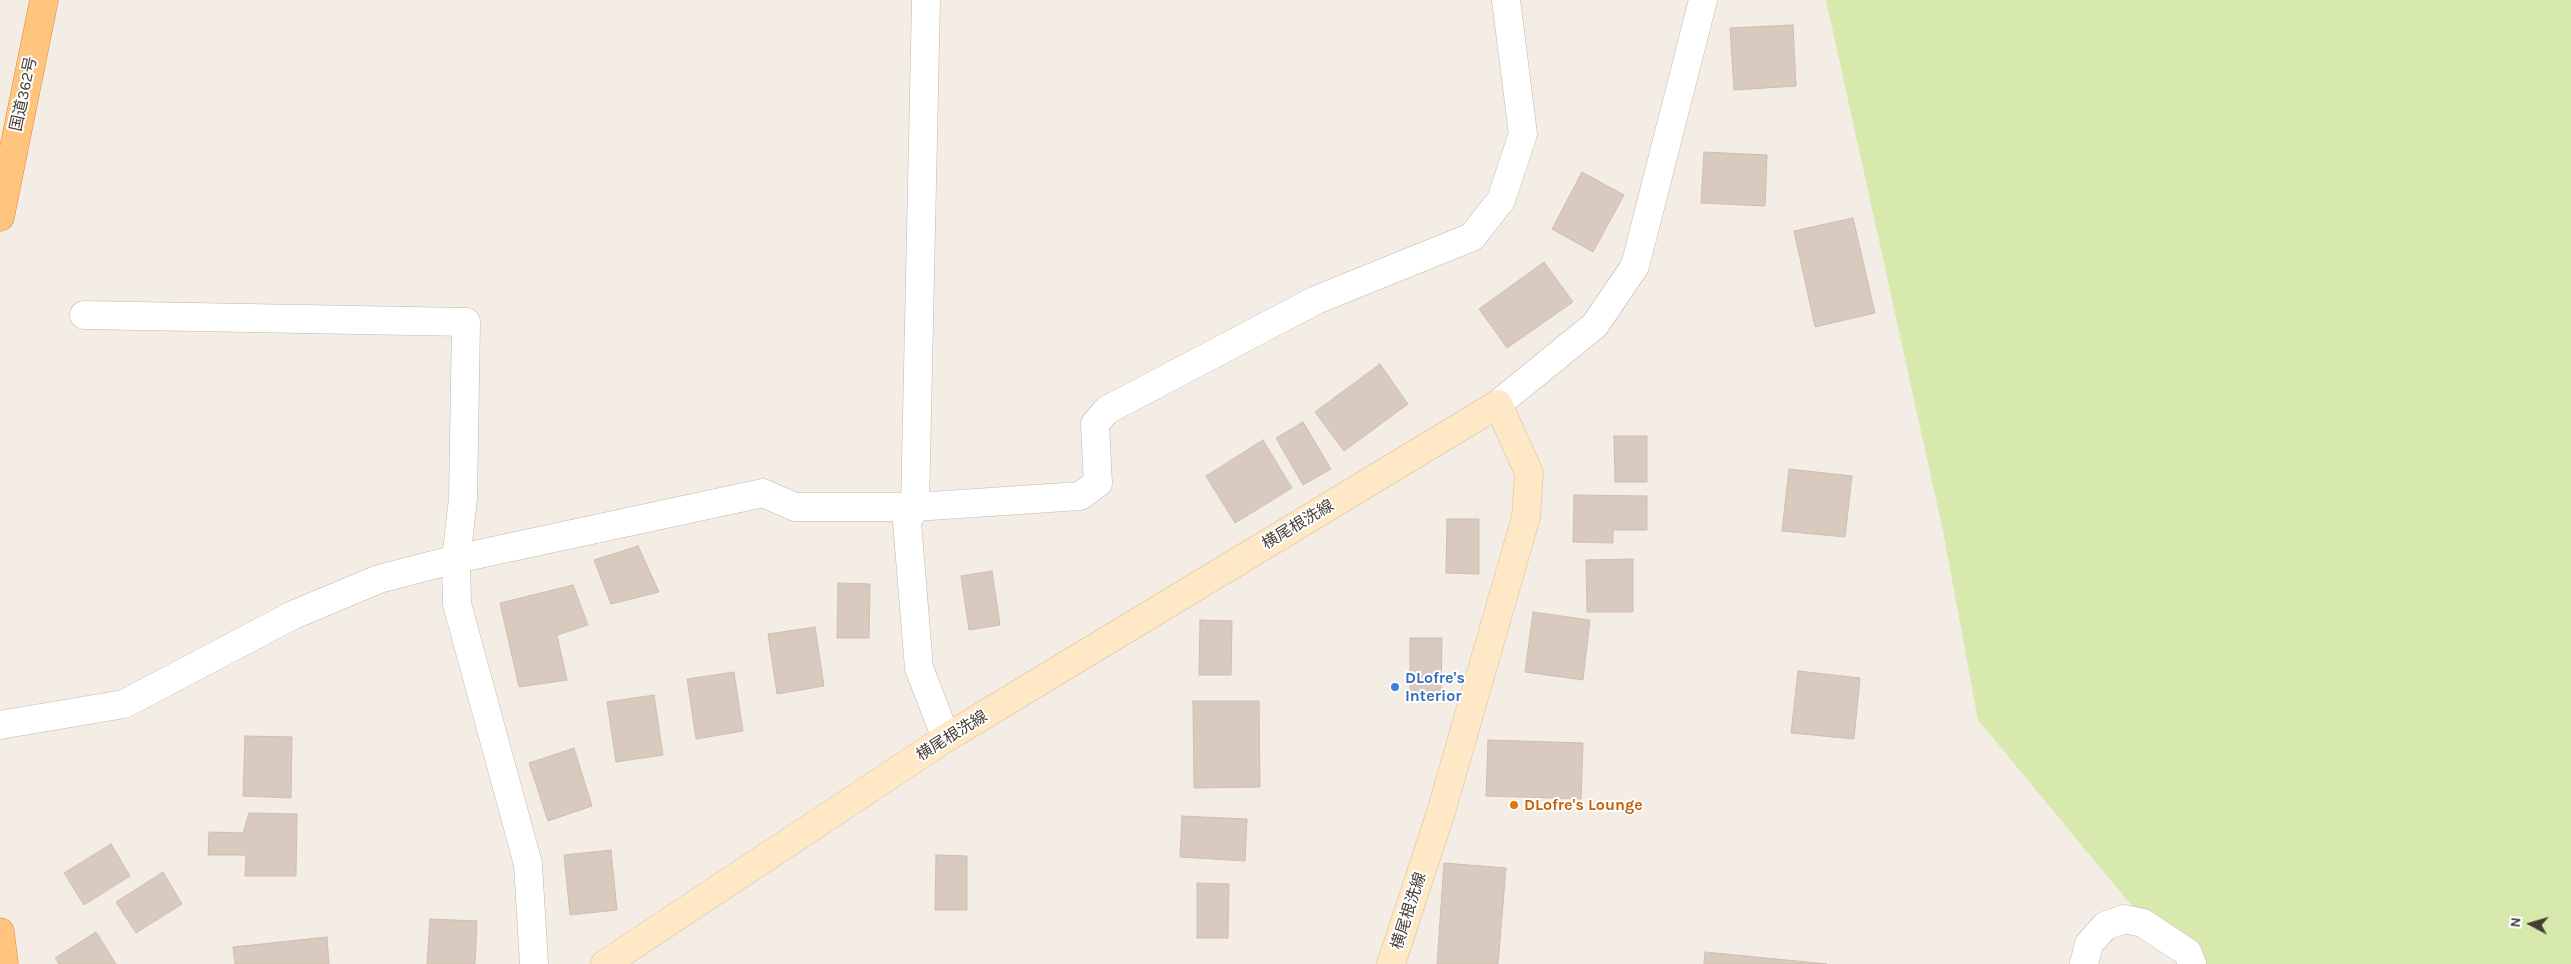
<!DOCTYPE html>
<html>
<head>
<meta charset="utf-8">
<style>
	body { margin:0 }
	#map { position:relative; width:2571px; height:964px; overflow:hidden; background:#f3ede6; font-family:Karla,sans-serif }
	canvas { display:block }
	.north { position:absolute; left:2506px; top:899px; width:50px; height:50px; -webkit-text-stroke:4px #fff; paint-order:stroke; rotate:276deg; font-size:14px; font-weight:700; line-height:20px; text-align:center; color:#463d35 }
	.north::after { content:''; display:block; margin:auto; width:18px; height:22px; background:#463d35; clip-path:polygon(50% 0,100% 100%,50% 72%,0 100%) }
</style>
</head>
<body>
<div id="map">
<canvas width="2571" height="964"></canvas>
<div class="north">N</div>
</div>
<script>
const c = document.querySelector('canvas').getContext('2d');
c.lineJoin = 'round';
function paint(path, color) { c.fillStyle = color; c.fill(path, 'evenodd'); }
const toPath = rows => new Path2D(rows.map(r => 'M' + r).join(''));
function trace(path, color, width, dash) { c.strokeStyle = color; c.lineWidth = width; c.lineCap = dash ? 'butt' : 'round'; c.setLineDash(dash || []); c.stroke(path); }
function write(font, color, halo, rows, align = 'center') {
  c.font = font + ' Karla,"Noto Sans JP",sans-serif'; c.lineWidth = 4; c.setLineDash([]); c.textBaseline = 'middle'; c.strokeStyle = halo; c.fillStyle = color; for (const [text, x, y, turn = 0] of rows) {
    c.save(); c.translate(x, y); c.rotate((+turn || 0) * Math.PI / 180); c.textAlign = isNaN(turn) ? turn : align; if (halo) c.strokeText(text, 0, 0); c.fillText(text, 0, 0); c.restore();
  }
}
paint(toPath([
	[1826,0,2571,0,2571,964,2180,964,1978,720,1943,531]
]), '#d7e9ad');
const building = toPath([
	[1793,25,1796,86,1734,90,1730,28,1793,25],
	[1704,152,1767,155,1765,206,1701,203,1704,152],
	[1582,172,1624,195,1593,252,1552,229,1582,172],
	[1853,218,1875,313,1815,327,1794,231,1853,218],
	[1544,262,1573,302,1507,348,1479,309,1544,262],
	[1380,364,1408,404,1344,451,1315,412,1380,364],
	[1303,422,1331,469,1303,485,1276,438,1303,422],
	[1614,436,1647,436,1647,482,1615,482,1614,436],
	[1263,440,1292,488,1235,523,1206,476,1263,440],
	[1789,469,1852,476,1845,537,1782,531,1789,469],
	[1574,495,1647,496,1647,530,1613,530,1613,543,1573,542,1574,495],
	[1447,519,1479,519,1479,574,1446,573,1447,519],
	[638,546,659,592,611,604,594,560,638,546],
	[1633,559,1633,612,1587,612,1586,560,1633,559],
	[992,571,1000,625,969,630,961,576,992,571],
	[838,583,870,584,869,638,837,638,838,583],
	[573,585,588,625,557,635,567,680,519,687,500,603,573,585],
	[1533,612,1590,620,1583,680,1525,672,1533,612],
	[1200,620,1232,621,1231,675,1199,675,1200,620],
	[815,627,824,686,777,694,768,634,815,627],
	[1410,638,1442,638,1441,693,1410,692,1410,638],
	[1798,671,1860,678,1854,739,1791,733,1798,671],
	[734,672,743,731,696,739,687,679,734,672],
	[654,695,663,755,616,762,607,702,654,695],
	[1193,701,1259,701,1260,787,1194,788,1193,701],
	[245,736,292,737,291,798,243,796,245,736],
	[1488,740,1583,743,1581,799,1486,796,1488,740],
	[574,748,592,806,548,821,529,763,574,748],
	[249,813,297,814,296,876,245,876,246,855,208,855,209,832,243,833,249,813],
	[1182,816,1247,819,1245,861,1180,857,1182,816],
	[111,844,130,876,84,905,64,873,111,844],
	[611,850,617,910,570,915,564,855,611,850],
	[936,855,967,856,967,910,935,910,936,855],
	[1444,863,1506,868,1498,964,1437,964,1444,863],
	[163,872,182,904,136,933,116,902,163,872],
	[1197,883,1229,884,1228,938,1197,938,1197,883],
	[430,919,477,921,475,964,427,964,430,919],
	[96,932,116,964,59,964,55,958,96,932],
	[327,937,329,964,235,964,233,947,327,937],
	[1705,952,1827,964,1704,964,1705,952]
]);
paint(building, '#d8cabe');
trace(building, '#d0beae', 1);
const minor = toPath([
	[926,0,915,507,907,522,919,668,946,738],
	[84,315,466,322,463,499,456,559,457,604,528,864,534,964],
	[1498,404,1595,325,1635,266,1703,0],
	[0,725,124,704,293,615,379,579,456,559,763,493,795,507,915,507,1080,496,1098,483,1095,424,1107,410,1316,300,1472,237,1501,200,1523,134,1506,0],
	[2084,964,2089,944,2105,926,2124,919,2143,923,2188,953,2192,964]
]);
const secondary = toPath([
	[605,964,946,738,1498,404,1529,473,1526,517,1441,812,1391,964]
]);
const trunk = toPath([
	[0,217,44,0],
	[0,932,4,964]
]);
trace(minor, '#c2b7ab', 29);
trace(secondary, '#d8bd96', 29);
trace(trunk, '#e28832', 29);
trace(minor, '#fff', 28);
trace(secondary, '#ffe8c5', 28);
trace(trunk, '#ffc47d', 28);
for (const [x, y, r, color] of [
	[1395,687,5,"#3f7fe0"],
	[1514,805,5,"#e8710a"]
]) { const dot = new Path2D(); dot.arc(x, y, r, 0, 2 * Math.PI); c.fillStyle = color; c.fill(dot); trace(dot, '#fff', 2); }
write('16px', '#463d35', '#fff', [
	["国道362号",24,94,-78],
	["横尾根洗線",1298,525,-31],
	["横尾根洗線",952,736,-32],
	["横尾根洗線",1409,911,-72]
]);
write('bold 16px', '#366cbe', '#fff', [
	["DLofre's",1405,678],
	["Interior",1405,696]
], 'left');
write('bold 16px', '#c56008', '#fff', [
	["DLofre's Lounge",1524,805]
], 'left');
</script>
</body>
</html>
